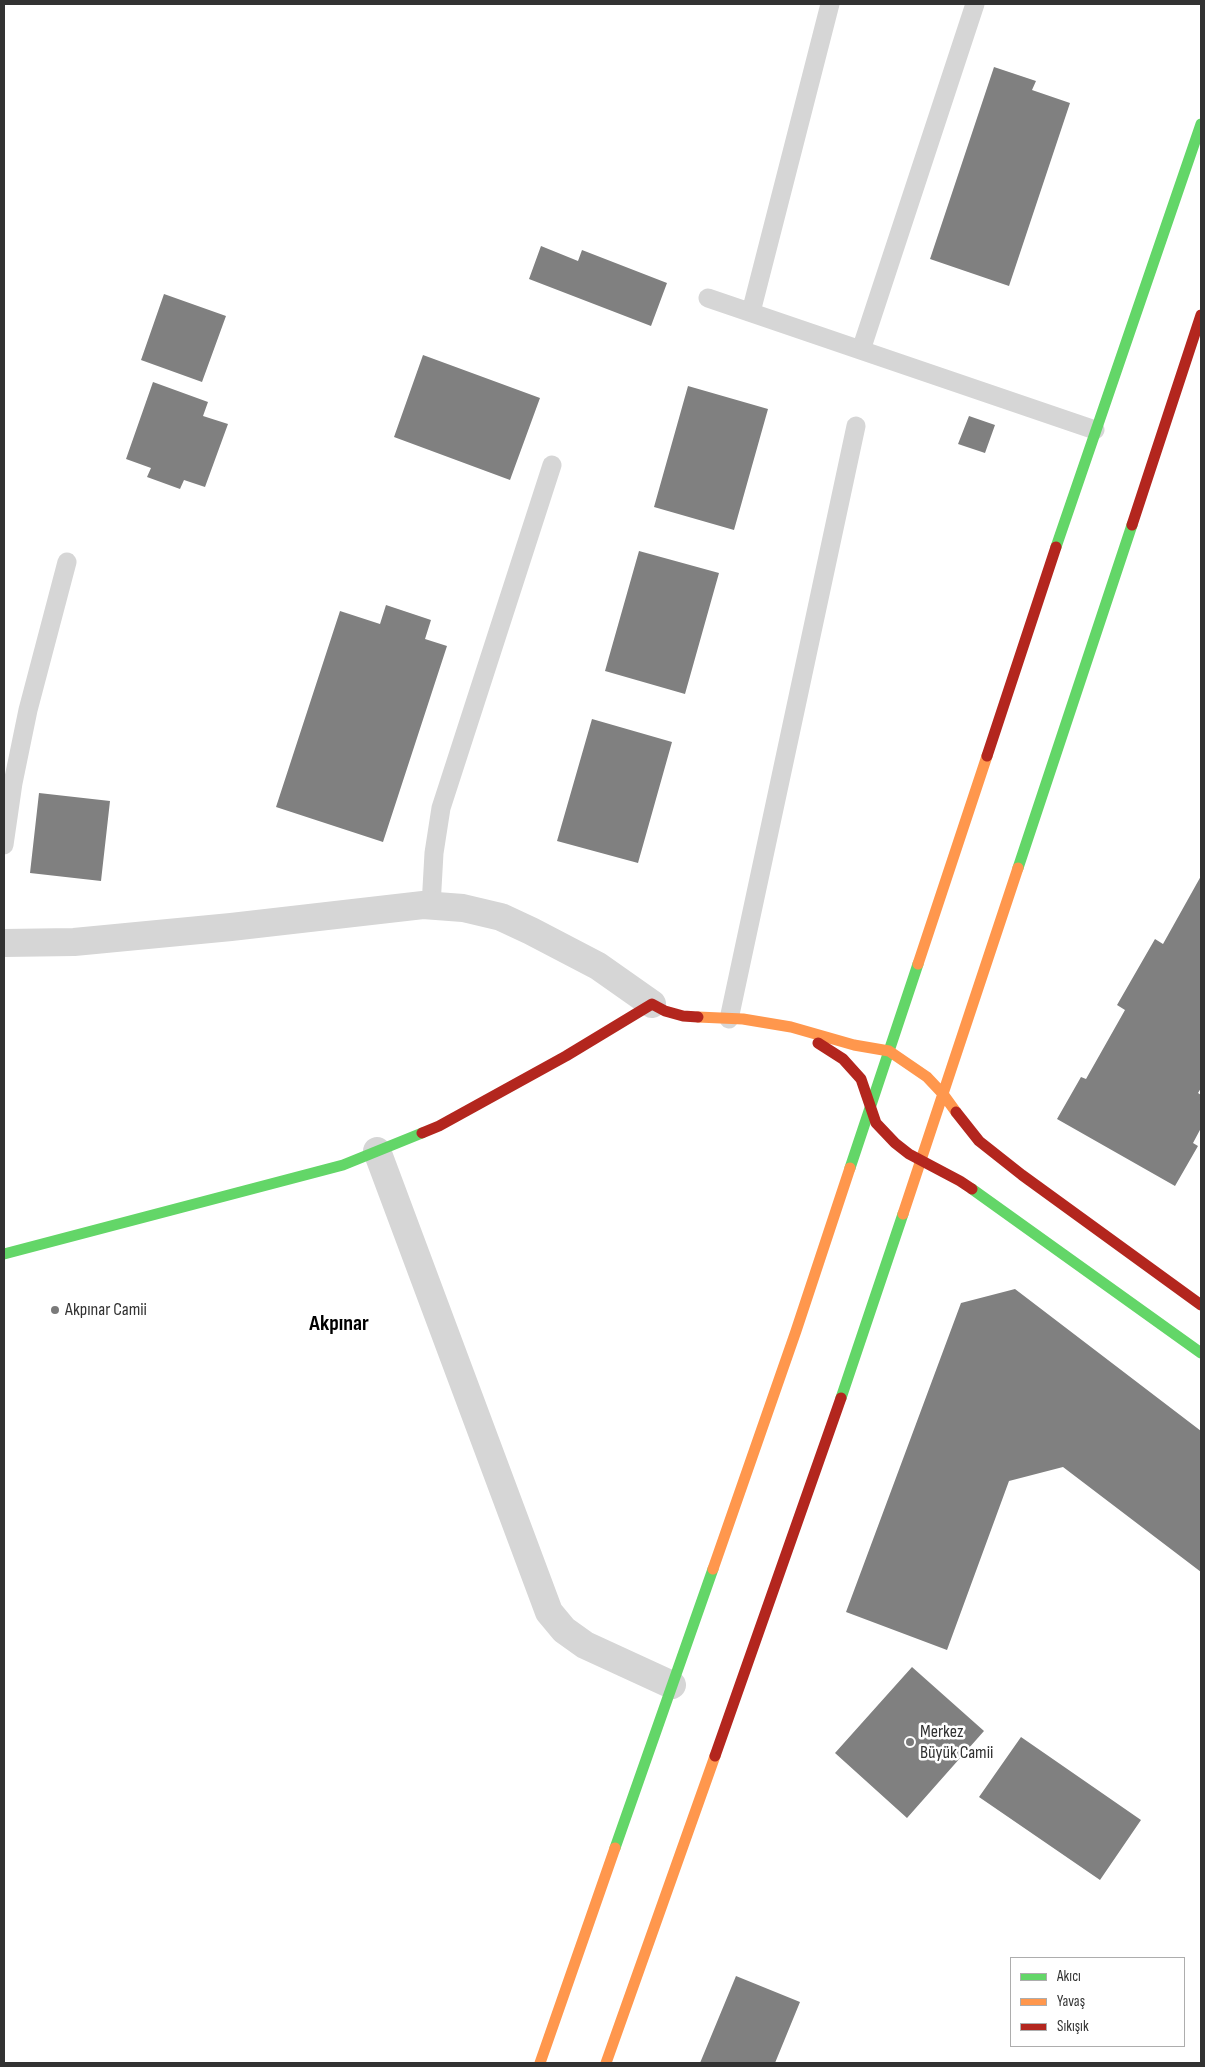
<!DOCTYPE html>
<html>
<head>
<meta charset="utf-8">
<style>
	body { margin:0 }
	#map { position:relative; width:1205px; height:2067px; overflow:hidden; background:#fff; font-family:"Sofia Sans Condensed",sans-serif }
	canvas { display:block }
	.frame { position:absolute; inset:0; border:5px solid #323232; pointer-events:none }
	.legend { position:absolute; left:1010px; top:1957px; width:175px; height:90px; box-sizing:border-box; background:#fff; border:1px solid #adadad; margin:0; padding:6px 9px; list-style:none; font-size:15px; color:#323232 }
	.legend li { display:flex; align-items:center; gap:10px; height:25px }
	.legend b { width:25px; border:1px solid #adadad }
</style>
</head>
<body>
<div id="map">
<canvas width="1205" height="2067"></canvas>
<div class="frame"></div>
<ul class="legend">
<li><b style="height:6px;background:#63d668"></b>Akıcı</li>
<li><b style="height:6px;background:#ff974d"></b>Yavaş</li>
<li><b style="height:6px;background:#b3261e"></b>Sıkışık</li>
</ul>
</div>
<script>
const c = document.querySelector('canvas').getContext('2d');
c.lineJoin = 'round';
function paint(path, color) { c.fillStyle = color; c.fill(path, 'evenodd'); }
const toPath = rows => new Path2D(rows.map(r => 'M' + r).join(''));
function trace(path, color, width, dash) { c.strokeStyle = color; c.lineWidth = width; c.lineCap = dash ? 'butt' : 'round'; c.setLineDash(dash || []); c.stroke(path); }
function write(font, color, halo, rows, align = 'center') {
  c.font = font + ' "Sofia Sans Condensed",sans-serif'; c.lineWidth = 5; c.setLineDash([]); c.textBaseline = 'middle'; c.strokeStyle = halo; c.fillStyle = color; for (const [text, x, y, turn = 0] of rows) {
    c.save(); c.translate(x, y); c.rotate((+turn || 0) * Math.PI / 180); c.textAlign = isNaN(turn) ? turn : align; if (halo) c.strokeText(text, 0, 0); c.fillText(text, 0, 0); c.restore();
  }
}
paint(toPath([
	[994,67,1036,81,1032,90,1070,103,1009,286,930,259],
	[541,246,578,261,582,250,667,283,651,326,529,279],
	[164,294,226,316,202,382,141,360],
	[423,355,540,398,510,480,394,437],
	[153,382,208,402,203,416,228,424,205,487,184,480,180,489,147,477,151,468,126,459],
	[688,386,768,409,734,530,654,507],
	[969,416,995,425,985,453,958,444],
	[639,551,719,573,685,694,605,671],
	[386,605,431,620,425,639,447,646,383,842,276,807,340,611,380,624],
	[592,719,672,742,638,863,557,841],
	[39,793,110,801,101,881,30,873],
	[1201,876,1201,1088,1198,1093,1201,1095,1201,1128,1193,1143,1198,1146,1175,1186,1057,1119,1081,1077,1086,1079,1125,1010,1117,1005,1155,939,1163,944],
	[1015,1289,1201,1431,1201,1572,1063,1467,1009,1481,947,1650,846,1612,961,1303],
	[912,1667,984,1731,907,1818,835,1753],
	[1021,1737,1141,1820,1100,1880,979,1797],
	[736,1976,800,2002,775,2063,700,2063]
]), '#808080');
trace(toPath([
	[708,298,1095,430],
	[751,312,830,4],
	[861,350,975,4],
	[4,845,13,783,28,710,67,562],
	[431,906,434,853,441,808,552,465],
	[729,1019,856,426]
]), '#d6d6d6', 19);
trace(toPath([
	[4,943,74,942,231,927,423,905,463,908,501,917,531,931,598,966,652,1004],
	[377,1151,549,1612,564,1630,585,1645,672,1685]
]), '#d6d6d6', 28);
trace(toPath([
	[1056,547,1201,124],
	[1018,868,1132,525],
	[850,1168,918,964],
	[972,1189,1201,1353],
	[4,1254,343,1165,422,1133],
	[841,1398,903,1214],
	[615,1848,713,1569]
]), '#63d668', 11);
trace(toPath([
	[918,964,987,756],
	[698,1017,743,1019,791,1027,854,1045,889,1051,927,1077,943,1094,956,1112],
	[903,1214,1018,868],
	[713,1569,796,1331,850,1168],
	[540,2063,615,1848],
	[606,2063,715,1756]
]), '#ff974d', 11);
trace(toPath([
	[1132,525,1201,315],
	[987,756,1056,547],
	[818,1043,843,1059,861,1079,876,1123,895,1143,909,1154,960,1181,972,1189],
	[956,1112,979,1141,1022,1175,1201,1305],
	[422,1133,439,1126,566,1056,652,1004,665,1011,683,1016,698,1017],
	[715,1756,841,1398]
]), '#b3261e', 11);
for (const [x, y, r, color] of [
	[55,1310,5,"#7a7a7a"],
	[910,1742,5,"#7a7a7a"]
]) { const dot = new Path2D(); dot.arc(x, y, r, 0, 2 * Math.PI); c.fillStyle = color; c.fill(dot); trace(dot, '#fff', 2); }
write('18px', '#323232', '#fff', [
	["Akpınar Camii",65,1310],
	["Merkez",920,1732],
	["Büyük Camii",920,1753]
], 'left');
write('bold 22px', '#000', '#fff', [
	["Akpınar",339,1324]
]);
</script>
</body>
</html>
